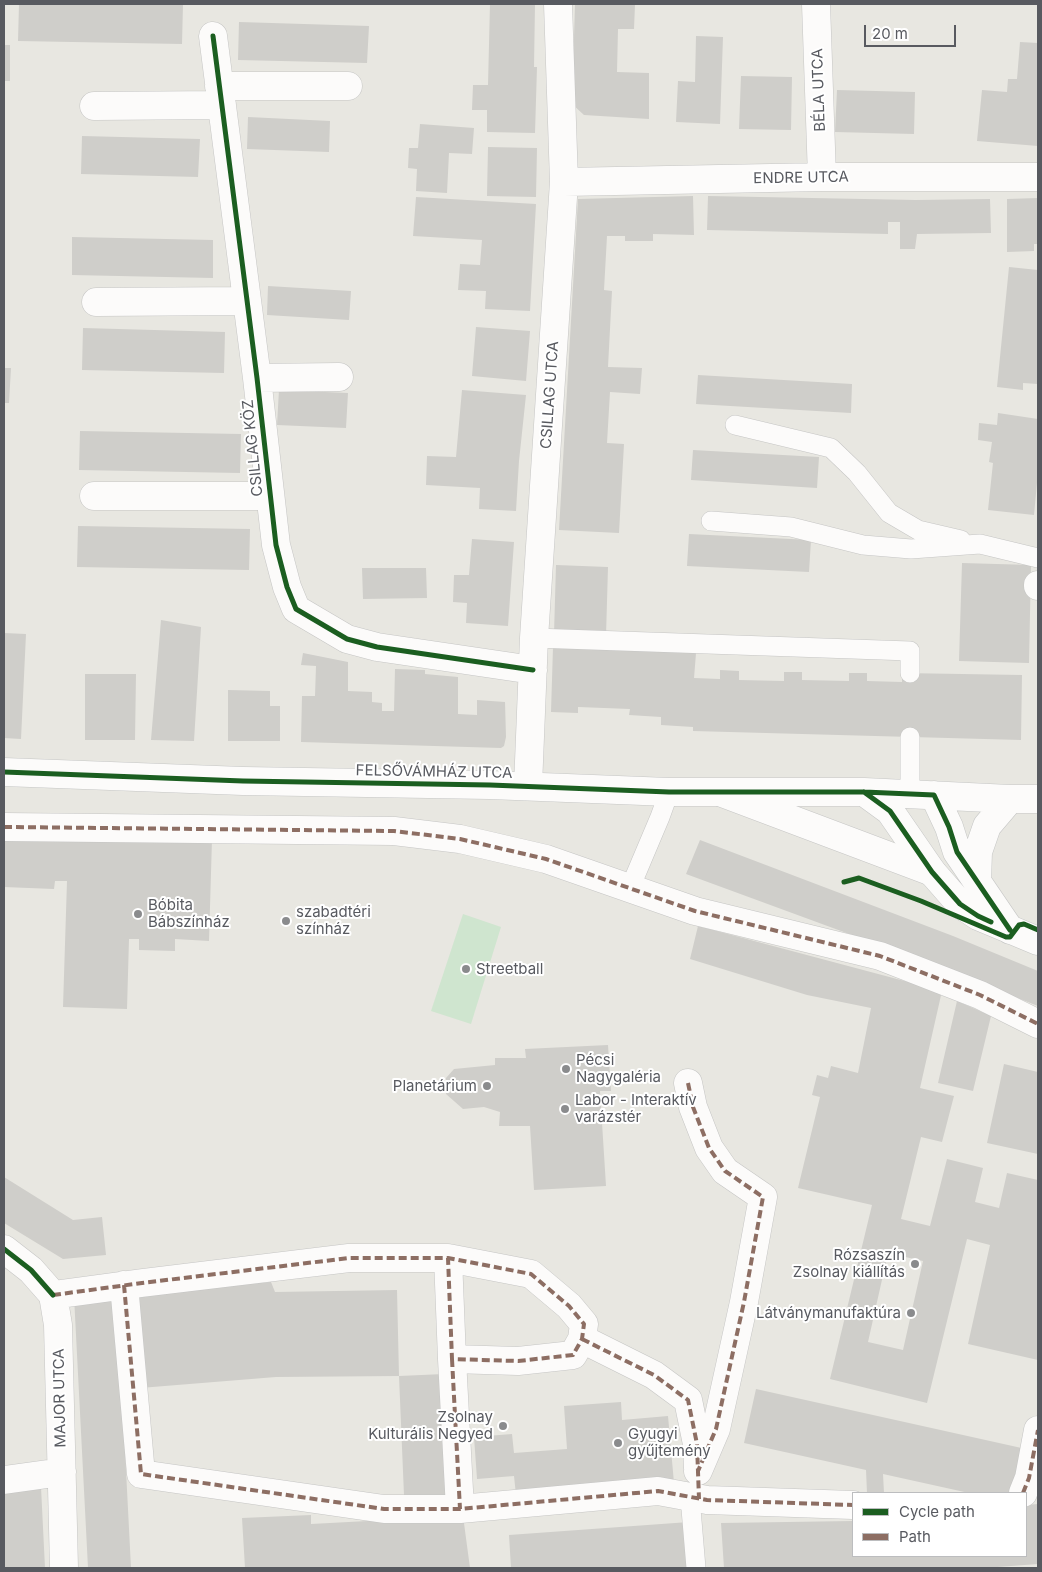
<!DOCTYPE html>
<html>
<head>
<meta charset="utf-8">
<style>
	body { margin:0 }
	#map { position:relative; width:1042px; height:1572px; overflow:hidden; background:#e8e7e1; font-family:Inter,sans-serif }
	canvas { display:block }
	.frame { position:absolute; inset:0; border:5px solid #585a60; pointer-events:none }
	.legend { position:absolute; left:852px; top:1492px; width:175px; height:65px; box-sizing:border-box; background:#fff; border:1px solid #bcbdbf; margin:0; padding:6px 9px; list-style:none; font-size:15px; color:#585a60 }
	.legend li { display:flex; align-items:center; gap:10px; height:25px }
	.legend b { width:25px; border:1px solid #bcbdbf }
	.scale { position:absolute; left:864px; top:25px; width:92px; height:22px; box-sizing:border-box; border:2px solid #585a60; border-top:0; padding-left:6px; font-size:15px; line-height:18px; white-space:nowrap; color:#585a60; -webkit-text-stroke:4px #fff; paint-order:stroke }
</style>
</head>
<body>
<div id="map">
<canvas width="1042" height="1572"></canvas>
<div class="frame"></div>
<ul class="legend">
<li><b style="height:6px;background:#1b5e20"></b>Cycle path</li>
<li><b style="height:6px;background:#8d6e63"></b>Path</li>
</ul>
<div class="scale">20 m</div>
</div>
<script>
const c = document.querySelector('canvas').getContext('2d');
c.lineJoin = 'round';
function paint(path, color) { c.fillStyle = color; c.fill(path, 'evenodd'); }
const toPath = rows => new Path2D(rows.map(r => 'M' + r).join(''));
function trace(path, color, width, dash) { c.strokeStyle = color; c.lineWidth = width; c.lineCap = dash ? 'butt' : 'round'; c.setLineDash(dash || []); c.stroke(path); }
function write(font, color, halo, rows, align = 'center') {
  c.font = font + ' Inter,sans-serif'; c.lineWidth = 4; c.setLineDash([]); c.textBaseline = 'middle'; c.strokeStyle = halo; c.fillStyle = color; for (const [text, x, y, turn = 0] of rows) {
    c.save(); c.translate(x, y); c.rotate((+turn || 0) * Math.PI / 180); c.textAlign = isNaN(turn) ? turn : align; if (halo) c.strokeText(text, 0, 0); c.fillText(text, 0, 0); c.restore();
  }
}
paint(toPath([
	[463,914,501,927,471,1024,431,1011]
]), '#cfe5cf');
paint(toPath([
	[19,4,183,4,182,44,18,41],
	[490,4,535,4,534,67,537,67,535,133,487,132,487,110,472,110,473,85,488,85],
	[575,4,635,4,634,29,618,29,617,72,649,73,649,119,584,115,572,104],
	[239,22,369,26,367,63,238,60],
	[696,36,723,37,720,124,676,122,678,81,695,82],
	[1020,42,1038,43,1038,146,977,141,982,90,1007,92,1008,79,1017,79],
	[4,45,10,45,10,81,4,81],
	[741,76,792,77,791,130,739,129],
	[837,90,915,92,914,134,835,132],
	[248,117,330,121,329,152,247,149],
	[420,124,474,128,472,154,449,153,447,193,416,191,417,169,408,168,409,148,418,148],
	[82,136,200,139,198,177,81,174],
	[488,147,537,148,536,197,487,196],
	[693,196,694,235,653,234,653,241,625,241,625,236,607,236,604,290,612,291,608,367,642,368,640,394,610,392,607,443,624,444,619,533,559,530,578,199],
	[708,196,916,200,990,199,991,233,917,234,915,249,900,249,900,222,888,222,888,234,707,230],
	[416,197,536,204,530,311,485,309,486,291,458,290,460,264,480,265,482,240,413,236],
	[1038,198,1038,244,1034,244,1034,251,1007,252,1007,199],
	[72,237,213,240,213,278,72,275],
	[1009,267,1038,270,1038,384,1023,383,1023,390,997,387],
	[268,286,351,291,349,320,267,315],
	[476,327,530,331,526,381,472,376],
	[83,328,225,332,224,373,82,370],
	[4,368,11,368,9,403,4,403],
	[698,375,852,384,851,413,696,404],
	[279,390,348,393,346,428,277,425],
	[462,390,526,395,519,461,516,511,479,509,480,488,426,485,427,456,456,457],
	[998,413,1038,419,1038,472,1034,515,988,510,993,463,989,462,992,442,978,440,979,423,997,425],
	[80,431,241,434,240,473,79,470],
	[693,450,819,457,817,488,691,480],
	[78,526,250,529,249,570,77,567],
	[689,534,811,540,809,572,687,566],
	[472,539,514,542,508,626,466,623,467,603,453,602,454,575,469,575],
	[962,563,1031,565,1029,663,959,661],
	[556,565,608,567,606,636,554,634],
	[362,568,426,568,427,598,363,599],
	[161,620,201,627,194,741,151,740],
	[4,633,26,634,21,739,4,738],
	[553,647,696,653,694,678,720,679,720,670,739,671,739,680,784,681,784,672,802,672,802,680,849,681,849,673,867,673,867,681,902,682,902,673,1022,675,1021,740,693,731,693,727,661,725,661,717,629,715,630,709,578,707,578,713,551,712],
	[303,653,348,662,348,691,372,692,372,702,382,703,382,711,394,711,395,669,425,670,425,674,458,677,458,714,477,715,477,700,505,702,506,737,504,746,501,748,301,742,302,696,315,696,316,666,301,665],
	[85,674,136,674,135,740,85,740],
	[228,690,270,691,270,706,280,706,280,741,228,741],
	[4,839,212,839,209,941,175,939,175,951,139,950,139,939,129,939,127,1009,63,1007,67,881,55,881,54,889,4,887],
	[700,840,953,936,1038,971,1038,1006,939,967,686,874],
	[698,926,942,991,920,1088,954,1096,942,1142,921,1137,901,1219,930,1226,947,1159,983,1168,975,1202,999,1208,1007,1173,1038,1180,1038,1360,968,1344,990,1245,967,1239,927,1403,830,1379,872,1205,798,1188,820,1097,812,1095,817,1075,828,1078,831,1066,858,1073,871,1008,807,995,690,959],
	[888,1253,923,1261,903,1350,868,1342],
	[957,1001,991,1016,973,1091,938,1083],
	[608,1045,611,1091,600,1091,606,1186,534,1190,530,1126,499,1126,500,1112,484,1107,463,1109,446,1094,446,1078,454,1069,495,1065,495,1058,526,1058,525,1049],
	[1004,1064,1038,1072,1038,1154,987,1143],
	[4,1177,73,1220,102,1217,106,1255,63,1259,4,1223],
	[271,1282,275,1292,397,1290,399,1376,276,1377,140,1388,132,1294],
	[117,1294,131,1568,88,1568,74,1296],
	[444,1374,470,1568,245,1568,242,1518,311,1515,311,1524,405,1519,399,1376],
	[756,1389,1026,1449,1016,1493,969,1493,883,1474,884,1493,867,1493,866,1470,744,1443],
	[621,1402,622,1420,668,1416,674,1483,516,1495,514,1476,477,1479,474,1437,512,1434,514,1453,567,1449,564,1406],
	[41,1487,45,1568,4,1568,4,1489],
	[1038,1504,1038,1564,984,1568,724,1568,721,1523,853,1521,853,1556,1026,1556,1026,1505],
	[689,1522,692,1568,511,1568,509,1535]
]), '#cfceca');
const lane = toPath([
	[735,425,831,448,857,473,889,513,918,530,961,540],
	[711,521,791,527,863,545,911,549,980,544,1038,558],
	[534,638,910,651,910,673],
	[910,737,910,794],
	[630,888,660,817,669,792],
	[690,1497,696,1568]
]);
const street = toPath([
	[816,4,822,177],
	[213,36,257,378,276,545,287,587,296,609,347,639,377,647,533,670],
	[219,86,348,86],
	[94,106,222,105],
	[564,182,822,177,1038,177],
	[96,302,247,301],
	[257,378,339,377],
	[94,496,270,496],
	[1038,586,1038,585],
	[528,786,534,638,564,182,558,4],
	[722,793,932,872],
	[4,827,394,831,460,839,546,859,695,911,880,956,980,995,1038,1024],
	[688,1083,693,1107,709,1148,725,1171,763,1197,744,1302,716,1429,698,1471],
	[4,1249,31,1270,53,1295,58,1325,64,1568],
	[124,1285,141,1474,384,1509,460,1509,658,1491,707,1500,853,1505],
	[53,1295,142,1283,349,1258,448,1258,531,1274,569,1306,584,1324,582,1339,573,1355,518,1361,452,1359,448,1258],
	[582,1339,654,1375,688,1400,697,1444,698,1468],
	[452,1359,460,1509],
	[4,1480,62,1472],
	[1023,1493,1029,1478,1038,1430]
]);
const secondary = toPath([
	[4,772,243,781,490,785,669,792,864,792,1010,799,1038,799],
	[864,792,890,811,932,872,960,904,978,916,1038,941],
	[934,795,949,827,957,852,1010,930],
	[977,881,978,852,987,826,1010,799]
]);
trace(lane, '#c5c5c4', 20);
trace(street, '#c5c5c4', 29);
trace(secondary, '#c5c6c5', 29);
trace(lane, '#fcfbfa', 19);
trace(street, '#fcfbfa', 28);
trace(secondary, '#fcfbfa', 28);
trace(toPath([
	[4,827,394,831,460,839,546,859,695,911,880,956,980,995,1038,1024],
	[688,1083,693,1107,709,1148,725,1171,763,1197,744,1302,716,1429,698,1471],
	[124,1285,141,1474,384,1509,460,1509,658,1491,707,1500,853,1505],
	[53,1295,142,1283,349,1258,448,1258,531,1274,569,1306,584,1324,582,1339,573,1355,518,1361,452,1359,448,1258],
	[582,1339,654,1375,688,1400,697,1444,699,1499],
	[452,1359,460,1509],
	[1023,1493,1029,1478,1038,1430]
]), '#8d6e63', 4, [8, 4]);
trace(toPath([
	[213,36,257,378,276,545,287,587,296,609,347,639,377,647,533,670],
	[4,772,243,781,490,785,669,792,864,792,934,795,949,827,957,852,1010,930],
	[864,792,890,811,932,872,960,904,978,916,991,922],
	[844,882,859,878,921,901,1006,937,1010,937,1019,925,1024,924,1038,930],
	[4,1249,31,1270,53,1295]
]), '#1b5e20', 5);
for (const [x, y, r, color] of [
	[138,914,5,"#8a8b8d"],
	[286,921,5,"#8a8b8d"],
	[466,969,5,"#8a8b8d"],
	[566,1069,5,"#8a8b8d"],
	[487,1086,5,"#8a8b8d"],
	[565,1109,5,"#8a8b8d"],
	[915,1264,5,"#8a8b8d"],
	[911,1313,5,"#8a8b8d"],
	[503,1426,5,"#8a8b8d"],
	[618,1443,5,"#8a8b8d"]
]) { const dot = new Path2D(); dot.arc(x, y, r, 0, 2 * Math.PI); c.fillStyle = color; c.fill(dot); trace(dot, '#fff', 2); }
write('15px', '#585a60', '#fff', [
	["BÉLA UTCA",819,90,-92],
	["ENDRE UTCA",801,178,-1],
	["CSILLAG UTCA",550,395,-86],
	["CSILLAG KÖZ",253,448,-96],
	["FELSŐVÁMHÁZ UTCA",434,772,1],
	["MAJOR UTCA",60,1398,-91]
]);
write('15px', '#585a60', '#fff', [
	["Bóbita",148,905],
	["Bábszínház",148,922],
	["szabadtéri",296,912],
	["színház",296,929],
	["Streetball",476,969],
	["Pécsi",576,1060],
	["Nagygaléria",576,1077],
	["Planetárium",477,1086,"right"],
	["Labor - Interaktív",575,1100],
	["varázstér",575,1117],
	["Rózsaszín",905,1255,"right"],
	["Zsolnay kiállítás",905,1272,"right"],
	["Látványmanufaktúra",901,1313,"right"],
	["Zsolnay",493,1417,"right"],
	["Kulturális Negyed",493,1434,"right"],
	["Gyugyi",628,1434],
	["gyűjtemény",628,1451]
], 'left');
</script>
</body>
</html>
